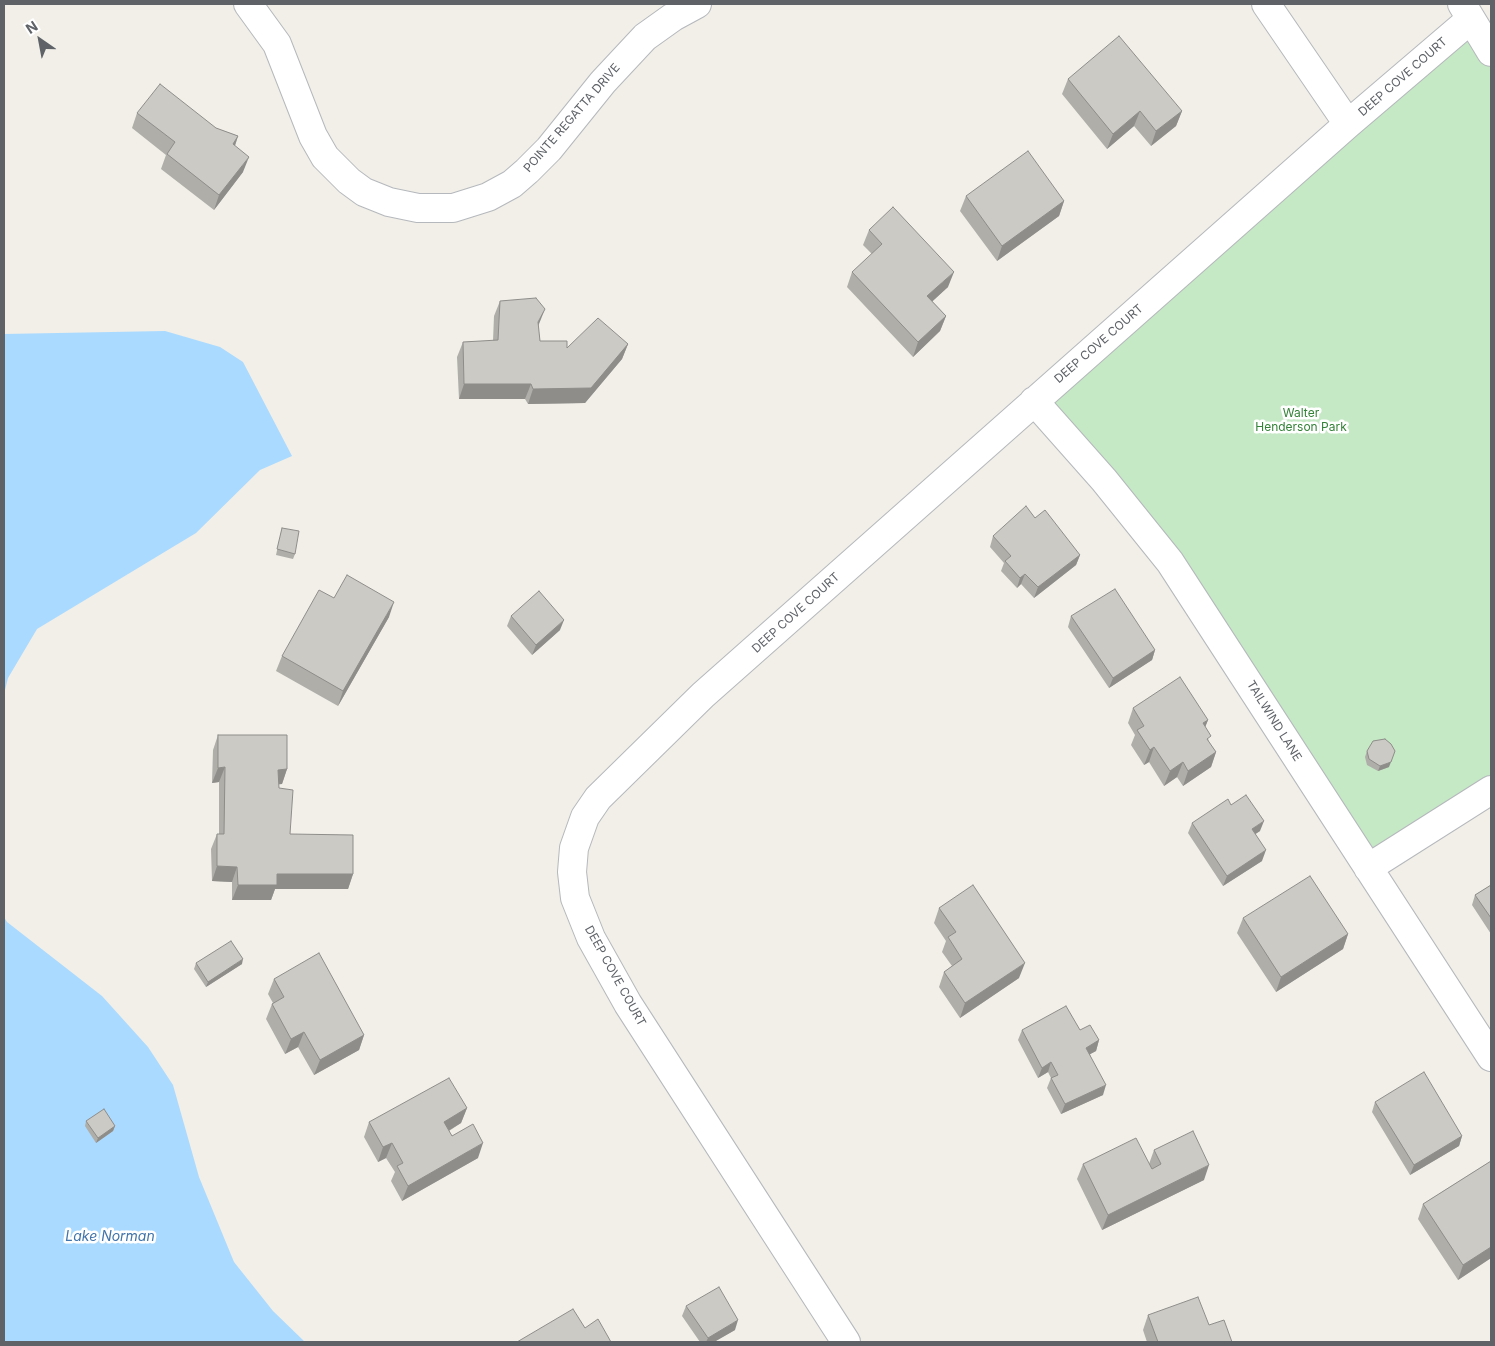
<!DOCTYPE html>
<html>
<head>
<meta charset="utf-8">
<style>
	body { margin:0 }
	#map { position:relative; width:1495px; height:1346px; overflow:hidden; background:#f1efe8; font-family:Inter,sans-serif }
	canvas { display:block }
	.frame { position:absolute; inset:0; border:5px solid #5f6368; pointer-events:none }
	.north { position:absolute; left:15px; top:15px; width:50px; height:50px; -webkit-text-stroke:4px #fff; paint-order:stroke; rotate:327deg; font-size:14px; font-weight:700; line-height:20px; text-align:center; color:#5f6368 }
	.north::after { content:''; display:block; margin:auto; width:18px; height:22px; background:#5f6368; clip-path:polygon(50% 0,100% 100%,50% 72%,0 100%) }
</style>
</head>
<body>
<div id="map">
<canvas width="1495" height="1346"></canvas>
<div class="frame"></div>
<div class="north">N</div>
</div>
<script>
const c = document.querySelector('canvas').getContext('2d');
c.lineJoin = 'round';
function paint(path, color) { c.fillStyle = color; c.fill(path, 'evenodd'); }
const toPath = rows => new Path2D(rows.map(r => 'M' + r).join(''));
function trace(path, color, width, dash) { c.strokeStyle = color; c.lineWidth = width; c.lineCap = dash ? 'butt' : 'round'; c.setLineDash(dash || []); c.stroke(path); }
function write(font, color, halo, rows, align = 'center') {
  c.font = font + ' Inter,sans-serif'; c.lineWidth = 5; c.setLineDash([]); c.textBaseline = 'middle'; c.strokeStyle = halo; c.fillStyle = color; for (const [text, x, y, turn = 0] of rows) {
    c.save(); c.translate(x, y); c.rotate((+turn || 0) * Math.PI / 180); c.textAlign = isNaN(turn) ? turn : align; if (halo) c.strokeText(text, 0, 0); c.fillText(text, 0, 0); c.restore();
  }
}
paint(toPath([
	[1471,21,1491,54,1491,789,1368,866,1216,625,1037,401]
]), '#c5e8c5');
paint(toPath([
	[165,331,220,347,243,362,292,456,260,470,196,533,37,629,8,678,4,694,4,334],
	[4,917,7,922,102,996,148,1047,173,1085,199,1177,234,1262,273,1311,305,1342,4,1342]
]), '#aadaff');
const minor = toPath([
	[248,4,277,44,313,136,325,157,349,181,364,192,389,202,418,208,453,208,488,197,512,184,527,171,549,149,603,82,645,37,673,17,697,4],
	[1266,4,1348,124],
	[1462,4,1491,52],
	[1034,401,1104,480,1170,562,1491,1057],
	[1368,868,1491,790],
	[846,1342,628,1004,591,938,575,898,572,872,574,848,585,817,598,798,703,695,1348,124,1471,19]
]);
trace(minor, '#b5b8bc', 30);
trace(minor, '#fff', 28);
paint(toPath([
	[1068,79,1182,111,1176,126,1151,146,1134,126,1107,149,1062,94],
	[137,113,216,128,238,136,235,146,243,172,214,210,161,169,166,155,132,128],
	[966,196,1064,201,1059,216,997,261,960,211],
	[869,230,948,287,932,301,946,316,940,331,913,357,847,287,852,272,872,254,863,245],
	[500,301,539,324,538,326,540,341,567,348,628,344,622,359,585,403,528,404,525,399,459,399,457,357,463,342,493,341,494,316],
	[1035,518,1080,555,1076,565,1034,598,1021,584,1017,588,1001,571,1004,563,990,547,993,536],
	[282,528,295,554,293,559,276,555],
	[334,598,389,617,338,706,276,671,282,656],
	[511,616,560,630,532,655,507,626],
	[1071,616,1155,650,1152,660,1109,688,1068,627],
	[1133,708,1208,720,1205,727,1209,742,1216,752,1211,767,1183,786,1177,777,1164,786,1149,762,1144,765,1131,745,1135,735,1128,723],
	[218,735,287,769,282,784,278,784,279,788,290,834,353,874,348,889,275,889,271,900,232,900,232,882,212,881,211,849,217,834,219,834,219,782,212,783,213,750],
	[1367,751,1389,767,1378,771,1367,765,1365,757],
	[1231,805,1260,831,1255,834,1262,861,1223,886,1188,833,1192,823],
	[1491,885,1491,934,1472,905,1475,895],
	[939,908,1019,978,960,1018,939,987,944,972,952,966,942,952,946,941,934,923],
	[1243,918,1348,934,1343,949,1276,992,1237,933],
	[196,963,242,964,206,987,194,969],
	[274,979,364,1035,359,1050,314,1075,298,1047,285,1054,266,1019,272,1004,273,1003,268,994],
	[1022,1030,1080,1030,1099,1040,1096,1051,1090,1054,1103,1095,1061,1114,1047,1088,1051,1078,1048,1072,1038,1078,1018,1040],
	[1375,1102,1462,1136,1459,1146,1410,1175,1372,1112],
	[467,1108,461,1123,449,1131,452,1136,478,1158,402,1201,391,1181,395,1172,386,1158,378,1162,364,1137,369,1122],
	[86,1121,115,1126,113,1131,96,1143,85,1126],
	[1154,1150,1204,1180,1102,1230,1077,1179,1083,1164,1149,1164],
	[1491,1161,1491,1258,1458,1280,1418,1219,1423,1204],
	[686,1306,735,1330,714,1342,700,1342,682,1316],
	[1148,1315,1232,1342,1147,1342,1143,1330]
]), '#afaea9');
paint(toPath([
	[1140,111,1134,126,1107,149,1113,134],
	[1182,111,1176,126,1151,146,1156,131],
	[238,136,233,151,233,144],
	[249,157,243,172,214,210,219,195],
	[1064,201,1059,216,997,261,1002,246],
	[954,272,948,287,922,311,927,296],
	[545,309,539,324,532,337,538,322],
	[946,316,940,331,913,357,918,342],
	[628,344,622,359,585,403,528,404,533,389],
	[464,384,531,384,525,399,459,399],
	[1080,555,1076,565,1034,598,1038,587],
	[1025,574,1021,584,1017,588,1020,578],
	[394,602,389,617,338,706,343,691],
	[564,620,560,630,532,655,536,645],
	[1155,650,1152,660,1109,688,1113,678],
	[1208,720,1202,735,1203,723],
	[1154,747,1149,762,1144,765,1150,750],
	[1216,752,1211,767,1183,786,1188,771],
	[1183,762,1177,777,1164,786,1170,771],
	[1391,762,1389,767,1378,771,1380,766],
	[225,767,219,782,212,783,218,768],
	[287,769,282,784,273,785,278,770],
	[1264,821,1260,831,1248,839,1252,829],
	[1266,850,1262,861,1223,886,1227,876],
	[217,866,237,867,232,882,212,881],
	[277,874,353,874,348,889,275,889,271,900,232,900,238,885],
	[1348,934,1343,949,1276,992,1281,977],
	[243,959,242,964,206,987,208,982],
	[1025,963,1019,978,960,1018,965,1003],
	[304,1032,298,1047,285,1054,291,1039],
	[364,1035,359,1050,314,1075,320,1060],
	[1099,1040,1096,1051,1083,1058,1086,1048],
	[1051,1062,1048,1072,1038,1078,1042,1068],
	[1106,1085,1103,1095,1061,1114,1065,1104],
	[467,1108,461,1123,438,1137,444,1122],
	[115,1126,113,1131,96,1143,98,1138],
	[1462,1136,1459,1146,1410,1175,1414,1165],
	[392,1143,386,1158,378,1162,383,1147],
	[483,1143,478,1158,402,1201,408,1186],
	[1209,1165,1204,1180,1102,1230,1108,1215],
	[1491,1247,1491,1258,1458,1280,1463,1265],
	[738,1320,735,1330,714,1342,706,1342,708,1338]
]), '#8f8d8a');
const building = toPath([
	[1119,36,1182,111,1156,131,1140,111,1113,134,1068,79,1119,36],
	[160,84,216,128,238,136,233,144,249,157,219,195,167,154,175,142,137,113,160,84],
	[1028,151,1064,201,1002,246,966,196,1028,151],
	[893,207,954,272,927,296,946,316,918,342,852,272,882,244,869,230,893,207],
	[536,298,545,309,538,322,540,341,567,341,567,348,598,318,628,344,591,388,533,389,531,384,464,384,463,342,498,340,500,301,536,298],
	[1026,506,1035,518,1045,510,1080,555,1038,587,1025,574,1020,578,1005,561,1011,556,993,536,1026,506],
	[282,528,299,531,295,554,277,549,282,528],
	[347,575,394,602,343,691,282,656,319,590,334,598,347,575],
	[1115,589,1155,650,1113,678,1071,616,1115,589],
	[539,591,564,620,536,645,511,616,539,591],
	[1180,677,1208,720,1203,723,1211,736,1207,739,1216,752,1188,771,1183,762,1170,771,1154,747,1150,750,1137,730,1144,726,1133,708,1180,677],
	[218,735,287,735,287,769,278,770,279,788,293,790,290,834,353,835,353,874,277,874,277,885,238,885,237,867,217,866,217,834,224,834,225,767,218,768,218,735],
	[1385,739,1391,744,1395,751,1391,762,1380,766,1369,759,1367,751,1373,741,1385,739],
	[1246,795,1264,821,1252,829,1266,850,1227,876,1192,823,1228,799,1231,805,1246,795],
	[1310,876,1348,934,1281,977,1243,918,1310,876],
	[973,885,1025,963,965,1003,944,972,962,959,948,937,956,932,939,908,973,885],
	[1491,885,1491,918,1475,895,1491,885],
	[231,941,243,959,208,982,196,963,231,941],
	[319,953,364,1035,320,1060,304,1032,291,1039,272,1004,284,997,274,979,319,953],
	[1066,1006,1080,1030,1090,1025,1099,1040,1086,1048,1106,1085,1065,1104,1051,1078,1058,1075,1051,1062,1042,1068,1022,1030,1066,1006],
	[1424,1072,1462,1136,1414,1165,1375,1102,1424,1072],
	[449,1078,467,1108,444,1122,452,1136,473,1124,483,1143,408,1186,397,1166,403,1163,392,1143,383,1147,369,1122,449,1078],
	[104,1109,115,1126,98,1138,86,1121,104,1109],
	[1193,1131,1209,1165,1108,1215,1083,1164,1136,1138,1152,1169,1161,1164,1154,1150,1193,1131],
	[1491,1161,1491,1247,1463,1265,1423,1204,1491,1161],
	[719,1287,738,1320,708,1338,686,1306,719,1287],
	[1198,1297,1209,1325,1224,1320,1232,1342,1158,1342,1148,1315,1198,1297],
	[573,1309,585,1328,598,1319,611,1342,517,1342,573,1309]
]);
paint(building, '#cccac5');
trace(building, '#8f8d8a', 1);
write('12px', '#5f6368', '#fff', [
	["DEEP COVE COURT",1403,77,-41],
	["POINTE REGATTA DRIVE",572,118,-49],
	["DEEP COVE COURT",1099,344,-41],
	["DEEP COVE COURT",796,613,-42],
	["TAILWIND LANE",1274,721,58],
	["DEEP COVE COURT",615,976,61]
]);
write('12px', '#348238', '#fff', [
	["Walter",1301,413],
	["Henderson Park",1301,427]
]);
write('italic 14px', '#4174aa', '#fff', [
	["Lake Norman",110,1237]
]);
</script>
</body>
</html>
